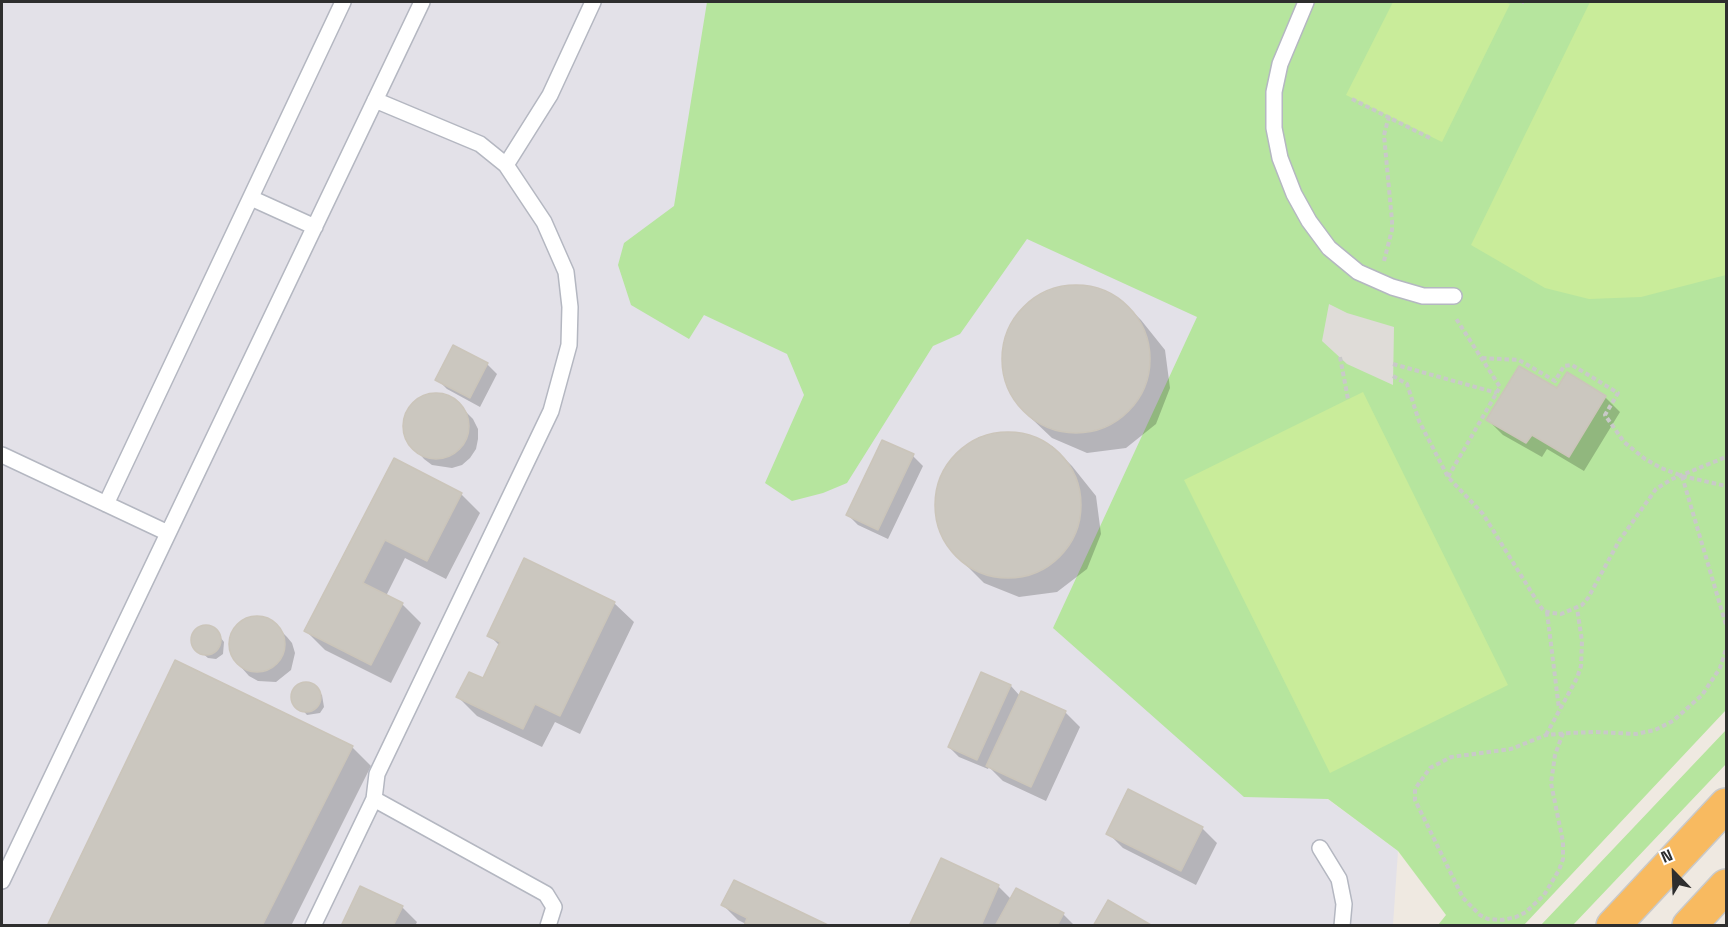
<!DOCTYPE html>
<html>
<head>
<meta charset="utf-8">
<style>
	body { margin:0 }
	#map { position:relative; width:1728px; height:927px; overflow:hidden; background:#efe9e1; font-family:"Space Grotesk",sans-serif }
	canvas { display:block }
	.frame { position:absolute; inset:0; border:3px solid #2e2e2e; pointer-events:none }
	.north { position:absolute; left:1644px; top:843px; width:60px; height:60px; -webkit-text-stroke:4px #fff; paint-order:stroke; rotate:337deg; font-size:16px; font-weight:700; line-height:24px; text-align:center; color:#2e2e2e }
	.north::after { content:''; display:block; margin:auto; width:21px; height:27px; background:#2e2e2e; clip-path:polygon(50% 0,100% 100%,50% 72%,0 100%) }
</style>
</head>
<body>
<div id="map">
<canvas width="1728" height="927"></canvas>
<div class="frame"></div>
<div class="north">N</div>
</div>
<script>
const c = document.querySelector('canvas').getContext('2d');
c.lineJoin = 'round';
function paint(path, color) { c.fillStyle = color; c.fill(path, 'evenodd'); }
const toPath = rows => new Path2D(rows.map(r => 'M' + r).join(''));
function trace(path, color, width, dash) { c.strokeStyle = color; c.lineWidth = width; c.lineCap = dash ? 'butt' : 'round'; c.setLineDash(dash || []); c.stroke(path); }
paint(toPath([
	[2,2,749,2,992,151,1236,275,1093,626,1398,851,1393,925,2,926]
]), '#e3e1e8');
paint(toPath([
	[707,2,1726,2,1726,710,1524,925,1438,925,1446,915,1398,851,1328,799,1244,797,1053,628,1197,317,1027,239,960,334,933,346,847,483,823,493,792,501,765,483,804,395,787,354,704,315,689,339,631,305,618,265,624,243,674,206],
	[1726,730,1726,764,1573,925,1541,925]
]), '#b6e59e');
paint(toPath([
	[1393,2,1504,2,1510,4,1442,142,1346,95],
	[1590,2,1726,2,1726,275,1641,297,1589,299,1545,288,1471,245],
	[1363,392,1508,685,1330,773,1184,480]
]), '#c9ec9a');
paint(toPath([
	[1329,304,1347,313,1394,327,1393,385,1347,364,1322,341]
]), '#dfdcd8');
paint(toPath([
	[1086,286,1121,300,1141,320,1165,350,1170,388,1156,424,1126,448,1087,453,1052,438,1032,419,1008,388,1003,350,1017,315,1048,291],
	[487,364,497,374,480,407,447,389,437,379],
	[435,394,446,396,455,401,473,419,478,429,478,439,476,449,470,458,462,465,452,468,432,465,424,459,407,439,404,429,405,419,409,409,416,401],
	[1605,397,1620,412,1584,471,1547,449,1542,457,1503,435,1488,420],
	[1017,432,1052,446,1072,466,1096,496,1101,534,1087,569,1057,592,1019,597,984,583,964,563,941,533,935,496,950,461,979,437],
	[913,456,923,466,888,539,858,525,848,515],
	[394,460,461,494,480,513,446,579,405,558,386,596,402,604,421,623,391,683,325,650,306,631],
	[614,603,634,622,580,734,555,722,542,747,477,716,458,697,483,680,500,646,489,635],
	[261,618,270,620,287,637,292,643,295,653,291,670,276,682,258,681,249,676,233,658,230,649,230,641,237,625,244,620],
	[201,628,214,629,224,642,223,654,216,659,208,658,196,648,195,635],
	[982,674,1011,686,1020,696,1065,712,1080,727,1046,801,1003,781,989,767,988,769,959,757,949,747],
	[309,684,322,695,324,707,320,713,307,715,294,700,295,691,301,685],
	[352,747,371,766,291,926,49,926],
	[1202,828,1217,843,1196,885,1123,848,1108,833],
	[998,886,1011,899,1063,914,1073,924,911,926],
	[723,905,826,926,746,924,738,920],
	[402,907,417,922,415,926,343,926]
]), '#0003');
const building = toPath([
	'1002 359a74 74 0 1 1 148 0a74 74 0 1 1-148 0Z',
	[453,345,488,363,470,398,435,380,453,345],
	[1519,366,1557,388,1567,372,1606,396,1569,457,1532,435,1526,443,1486,420,1519,366],
	'403 426a33 33 0 1 1 66 0a33 33 0 1 1-66 0Z',
	'935 505a73 73 0 1 1 146 0a73 73 0 1 1-146 0Z',
	[882,440,914,454,878,530,846,515,882,440],
	[394,458,462,493,427,561,385,540,363,583,403,603,371,665,304,631,394,458],
	[524,558,615,602,560,716,535,704,523,729,456,697,469,672,483,678,500,642,487,636,524,558],
	'229 644a28 28 0 1 1 56 0a28 28 0 1 1-56 0Z',
	'191 640a15 15 0 1 1 30 0a15 15 0 1 1-30 0Z',
	[175,660,353,746,262,926,47,926,175,660],
	[981,672,1011,685,977,760,948,747,981,672],
	'291 697a15 15 0 1 1 30 0a15 15 0 1 1-30 0Z',
	[1021,691,1066,711,1031,787,986,766,1021,691],
	[1128,789,1203,827,1181,871,1106,834,1128,789],
	[941,858,999,885,981,926,909,926,941,858],
	[734,880,830,926,744,926,747,918,721,905,734,880],
	[360,886,403,906,393,926,341,926,360,886],
	[1016,888,1064,913,1057,926,995,926,1016,888],
	[1108,900,1151,925,1093,926,1108,900]
]);
paint(building, '#cbc7bf');
trace(building, '#cbc5ba', 1.5);
const service = toPath([
	[1306,2,1280,64,1274,92,1274,128,1280,158,1294,194,1309,221,1329,248,1358,272,1392,287,1423,296,1454,296],
	[375,100,480,144,506,165,544,222,566,272,570,307,569,345,551,411,377,774,374,799,546,894,554,907,548,926],
	[506,165,550,95,593,2],
	[251,198,315,227],
	[2,455,168,533],
	[106,504,343,2],
	[1320,848,1339,879,1344,904,1342,926],
	[2,881,422,2],
	[313,926,374,799]
]);
const trunk = toPath([
	[1613,926,1726,805],
	[1689,926,1726,886]
]);
trace(service, '#b4b7c1', 18);
trace(trunk, '#c9c9c9', 36);
trace(toPath([
	[1522,2,1524,2],
	[1352,99,1432,139],
	[1384,261,1392,230,1392,221,1384,135,1389,116],
	[1340,357,1348,399],
	[1482,358,1519,360,1555,381,1564,366,1572,365,1618,393,1605,415,1624,442,1645,459,1661,468,1682,476,1726,486],
	[1393,364,1497,393],
	[1393,376,1407,384,1419,421,1448,477,1483,514,1540,606,1544,611,1552,613,1561,614,1582,605,1588,598,1619,541,1656,489,1672,479,1726,457],
	[1682,476,1726,625],
	[1448,477,1500,387,1455,317],
	[1547,612,1559,709],
	[1563,733,1555,755,1551,783,1563,842,1563,859,1559,870,1544,895,1526,912,1516,917,1502,920,1488,919,1480,915,1463,898,1415,800,1415,789,1430,768,1451,757,1511,749,1546,735,1570,733,1596,732,1636,734,1655,730,1673,721,1702,695,1720,668,1726,649],
	[1546,735,1577,678,1581,666,1582,641,1577,608]
]), '#c9c9c9', 4, [4.5, 3]);
trace(service, '#fff', 15);
trace(trunk, '#f8ba60', 33);
</script>
</body>
</html>
